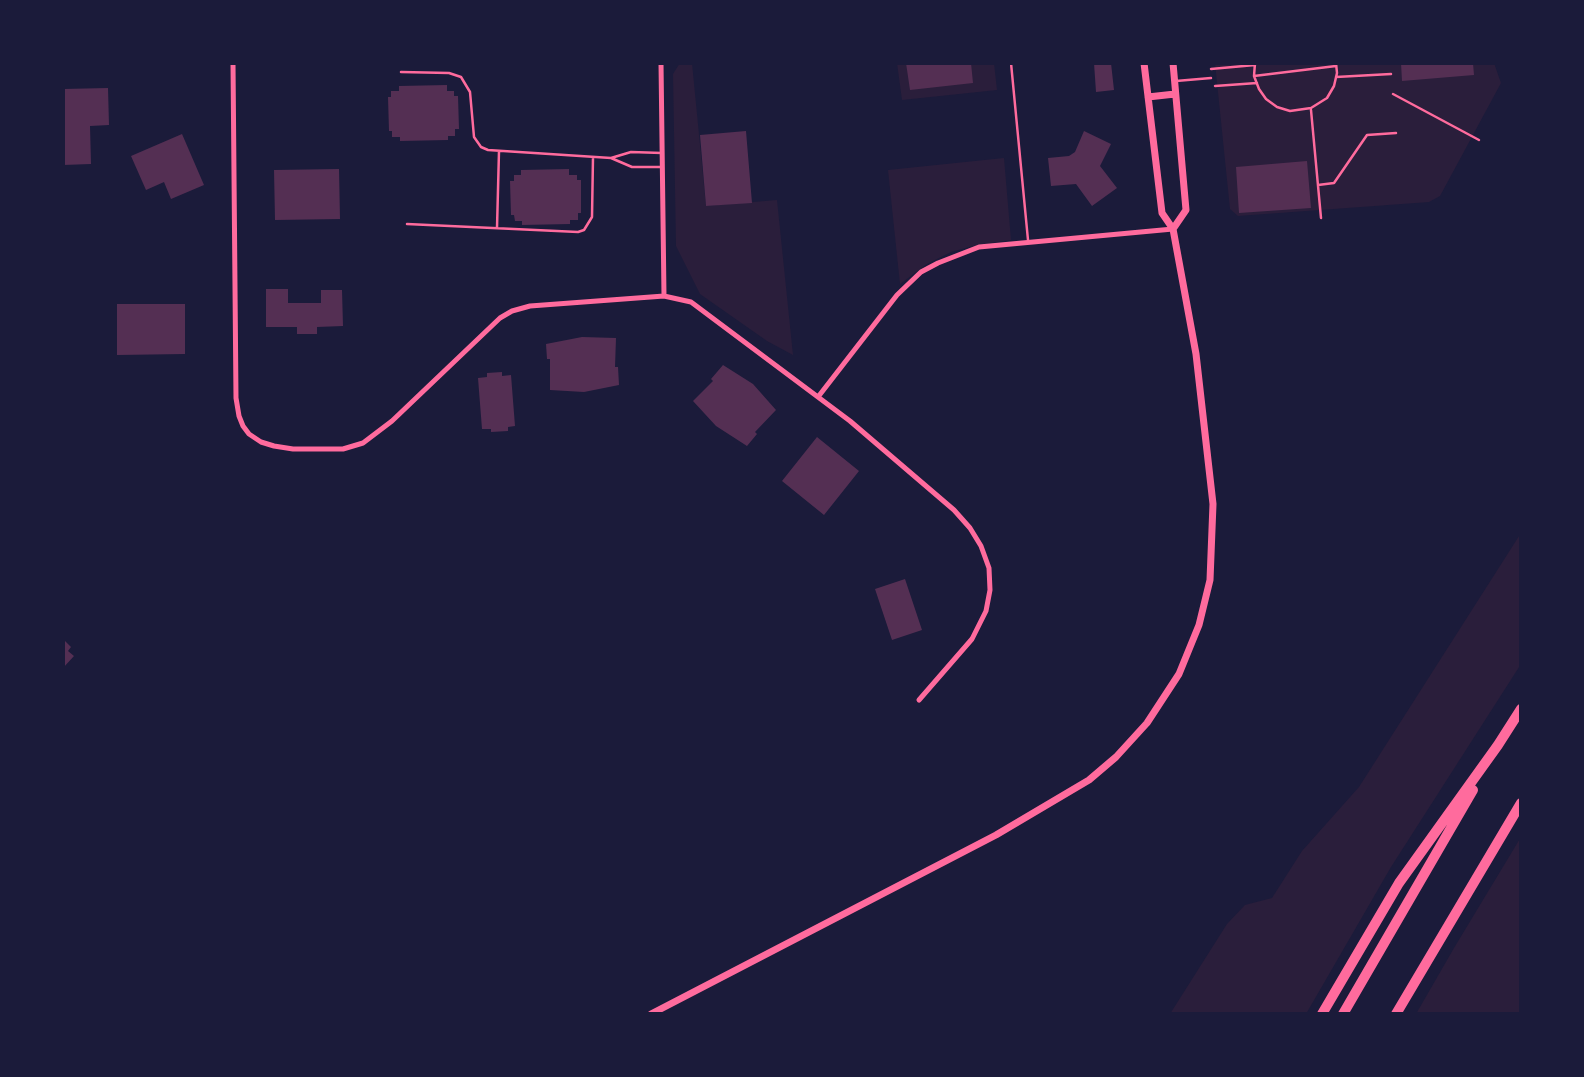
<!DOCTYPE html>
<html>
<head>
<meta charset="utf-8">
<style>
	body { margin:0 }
	#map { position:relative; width:1584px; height:1077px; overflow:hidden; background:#1b1b3a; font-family:"PT Sans Narrow",sans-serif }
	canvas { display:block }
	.frame { position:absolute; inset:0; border:65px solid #1b1b3a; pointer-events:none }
</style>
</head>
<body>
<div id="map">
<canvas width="1584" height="1077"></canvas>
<div class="frame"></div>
</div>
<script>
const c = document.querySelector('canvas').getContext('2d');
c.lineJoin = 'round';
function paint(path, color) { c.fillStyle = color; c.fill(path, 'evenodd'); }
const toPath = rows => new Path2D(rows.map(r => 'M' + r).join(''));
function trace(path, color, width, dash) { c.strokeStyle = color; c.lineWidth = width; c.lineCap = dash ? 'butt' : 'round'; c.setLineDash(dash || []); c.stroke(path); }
paint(toPath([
	[680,63,692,63,706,206,777,200,793,355,767,341,700,294,676,246,673,74],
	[897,63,994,63,997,90,902,100],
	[1215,63,1494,63,1501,83,1440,196,1429,202,1238,216,1230,209],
	[1004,158,1011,240,977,245,951,252,927,264,900,284,888,170],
	[1521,533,1521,664,1391,867,1306,1014,1170,1014,1227,924,1245,905,1272,898,1302,851,1359,787],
	[1521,837,1521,1014,1416,1014,1454,948]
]), '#2a1e3b');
paint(toPath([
	[906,63,971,63,973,83,910,90],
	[1094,63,1111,63,1114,90,1096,92],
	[1401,63,1473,63,1474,75,1402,81],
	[447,85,447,91,454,91,454,96,458,96,459,129,455,129,455,136,448,136,448,140,400,141,400,137,392,137,392,131,389,131,388,97,391,97,391,91,399,91,399,86],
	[108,88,109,125,90,126,91,164,63,165,63,89],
	[746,131,752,203,706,206,700,135],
	[1084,131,1111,144,1100,166,1117,188,1092,206,1076,184,1051,186,1048,158,1069,156,1075,152],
	[182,134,204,185,171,199,164,182,146,190,131,156],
	[1307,161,1311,208,1239,213,1236,167],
	[339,169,340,219,275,220,274,170],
	[569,169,569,175,577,175,577,180,581,180,581,213,578,213,578,220,570,220,570,224,522,225,522,221,515,221,514,215,511,215,510,181,514,181,514,175,521,175,521,170],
	[266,289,288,289,288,303,321,303,321,290,342,290,343,326,317,327,317,334,297,334,297,327,266,327],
	[117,304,185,304,185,354,117,355],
	[582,337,616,338,615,367,618,367,619,385,584,392,550,390,550,359,547,359,546,344],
	[723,365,753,384,776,410,755,432,757,434,747,446,716,426,693,401,713,381,711,379],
	[502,372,502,376,511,375,515,426,508,427,508,431,491,432,491,429,482,429,478,378,487,377,487,373],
	[817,437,859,471,824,515,782,481],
	[905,579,922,630,892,640,875,589],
	[63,639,71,647,68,651,74,656,63,668]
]), '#542f53');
trace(toPath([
	[1255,63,1254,76,1259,89,1266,99,1277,107,1290,111,1311,108,1327,98,1334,86,1337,73,1336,63],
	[1211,69,1255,65],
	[1254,76,1336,66],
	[1336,77,1391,74],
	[1215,86,1257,83],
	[1393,94,1479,140],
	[1311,110,1321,218],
	[1318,185,1334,183,1367,135,1396,133]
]), '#ff6b9d', 2.5);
trace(toPath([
	[1011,63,1028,240],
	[401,72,449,73,461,77,470,92,474,137,481,147,488,150,611,158],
	[1176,81,1211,78],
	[662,167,632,167,611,158,631,152,662,153],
	[407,224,578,232,584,230,592,217,593,157],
	[497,228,499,151]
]), '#ff6b9d', 2.5);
trace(toPath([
	[233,63,236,398,239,416,243,426,249,434,261,442,274,446,293,449,343,449,363,443,392,421,500,318,512,311,530,306,664,296,691,302,850,421,954,510,970,528,981,546,989,568,990,590,986,611,972,639,919,700],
	[661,63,664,296],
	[818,397,897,295,921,272,938,263,979,247,1173,229]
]), '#ff6b9d', 5);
trace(toPath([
	[1173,63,1186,210,1173,229],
	[1148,97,1175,94],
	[651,1014,996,835,1089,780,1116,757,1147,723,1179,674,1199,625,1210,580,1213,504,1196,354,1173,229,1162,213,1144,63]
]), '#ff6b9d', 7);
trace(toPath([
	[1322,1014,1399,883,1498,745,1521,709],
	[1343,1014,1473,790],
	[1396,1014,1521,803]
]), '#ff6b9d', 10);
</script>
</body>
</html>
